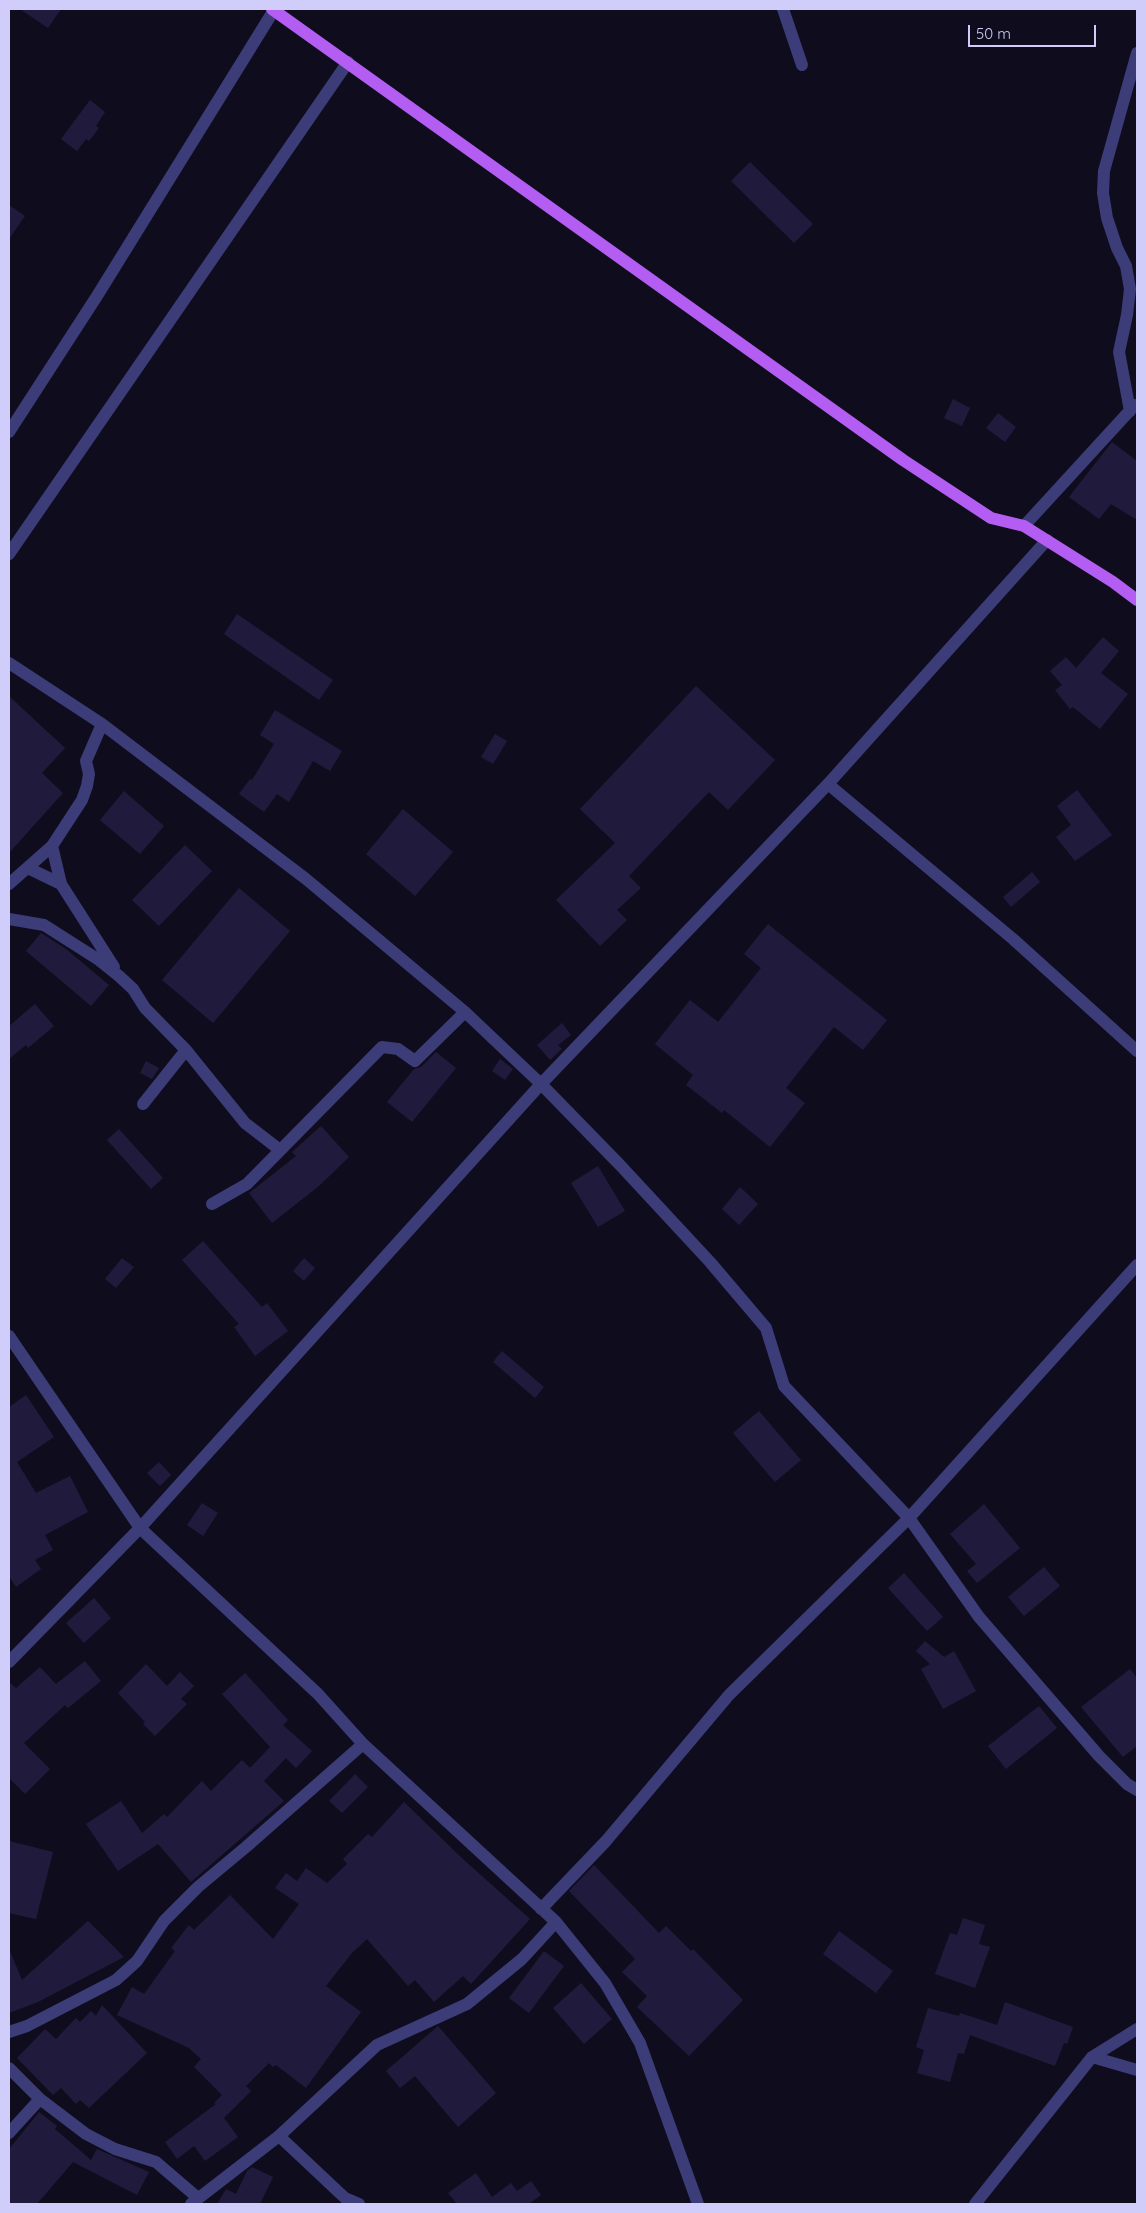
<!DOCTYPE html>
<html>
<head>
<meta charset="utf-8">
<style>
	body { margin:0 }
	#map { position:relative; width:1146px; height:2213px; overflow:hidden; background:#0f0d1d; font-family:Quicksand,sans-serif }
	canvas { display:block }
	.frame { position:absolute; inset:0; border:10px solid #d0cdfb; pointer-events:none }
	.scale { position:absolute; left:968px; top:25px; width:128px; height:22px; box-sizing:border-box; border:2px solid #d0cdfb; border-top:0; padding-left:6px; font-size:15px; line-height:18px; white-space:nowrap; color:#d0cdfb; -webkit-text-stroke:4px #0f0d1d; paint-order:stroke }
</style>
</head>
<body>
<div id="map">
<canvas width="1146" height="2213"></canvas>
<div class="frame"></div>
<div class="scale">50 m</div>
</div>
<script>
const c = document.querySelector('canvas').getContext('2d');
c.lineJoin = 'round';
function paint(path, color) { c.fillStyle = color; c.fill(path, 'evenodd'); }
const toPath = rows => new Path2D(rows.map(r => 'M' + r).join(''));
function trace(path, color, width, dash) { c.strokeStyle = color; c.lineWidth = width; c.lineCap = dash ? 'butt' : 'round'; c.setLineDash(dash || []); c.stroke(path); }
paint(toPath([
	[20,9,61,9,48,28],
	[90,100,105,112,96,126,99,128,89,141,86,139,77,151,61,139],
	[750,162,813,224,794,243,731,181],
	[9,205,25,216,9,239],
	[953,399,970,408,962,426,944,418],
	[998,413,1016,427,1005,442,986,428],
	[1112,442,1137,461,1137,520,1111,504,1099,519,1069,497],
	[237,614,333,680,319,700,224,634],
	[1103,637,1119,651,1101,673,1128,694,1100,729,1073,707,1070,709,1055,690,1062,685,1050,671,1066,657,1076,668],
	[696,686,775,760,728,810,709,792,629,876,641,888,617,910,627,920,600,946,556,900,615,843,580,809],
	[9,696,65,748,42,773,63,793,9,853],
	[275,710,342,751,330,771,313,761,289,802,277,794,264,812,239,794,250,779,252,780,274,744,260,735],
	[495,734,507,741,493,764,481,757],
	[1077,790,1112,835,1075,861,1056,837,1071,825,1057,806],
	[124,791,164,826,140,854,100,820],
	[403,809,453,852,415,896,366,854],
	[185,845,212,871,159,926,132,900],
	[1032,872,1040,882,1011,907,1003,897],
	[239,888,290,931,213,1023,162,980],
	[768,924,887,1020,863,1050,834,1027,786,1088,805,1103,770,1147,724,1110,722,1113,686,1085,693,1075,655,1044,690,1000,718,1022,761,968,744,954],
	[41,933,66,949,109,985,91,1006,26,951],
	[35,1004,54,1026,28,1048,26,1045,9,1059,9,1026],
	[562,1023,571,1035,558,1045,562,1049,550,1060,537,1045],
	[436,1052,456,1068,412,1122,387,1102,414,1069,421,1067],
	[500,1059,513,1069,505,1080,492,1071],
	[146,1061,159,1068,152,1079,140,1073],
	[321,1126,349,1157,319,1186,272,1223,249,1193,296,1156,292,1152],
	[119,1129,163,1178,151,1189,107,1140],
	[598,1166,625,1211,598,1227,571,1183],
	[740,1187,758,1204,739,1225,722,1209],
	[203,1241,262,1307,267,1303,288,1331,255,1356,234,1327,239,1324,182,1260],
	[122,1258,134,1267,116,1288,105,1279],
	[304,1258,315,1268,304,1281,293,1271],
	[502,1351,544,1387,535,1398,493,1362],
	[26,1395,54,1437,17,1462,36,1493,70,1476,88,1512,45,1535,53,1550,35,1560,41,1569,16,1587,9,1576,9,1407],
	[759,1411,801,1460,775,1482,733,1433],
	[159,1462,171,1475,160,1486,147,1473],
	[202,1503,218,1513,203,1536,187,1525],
	[984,1504,1020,1548,977,1583,967,1571,976,1564,950,1534],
	[1044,1567,1060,1586,1024,1616,1008,1597],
	[904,1573,943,1617,927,1631,888,1588],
	[94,1598,111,1618,84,1643,66,1623],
	[925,1641,944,1657,954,1651,976,1691,943,1709,921,1669,930,1664,916,1651],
	[85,1661,101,1681,68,1708,65,1705,24,1743,50,1769,25,1794,9,1778,9,1682,16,1688,40,1667,56,1684],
	[146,1664,167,1686,180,1672,194,1686,181,1699,187,1704,155,1736,143,1724,145,1722,118,1693],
	[1130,1669,1137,1678,1137,1746,1123,1757,1081,1707],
	[245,1673,288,1720,283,1725,312,1751,296,1768,286,1758,264,1781,284,1801,191,1882,158,1844,118,1871,86,1824,121,1801,142,1833,164,1814,167,1817,202,1781,211,1791,242,1760,250,1768,270,1747,222,1694],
	[1039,1706,1057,1728,1006,1769,988,1746],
	[355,1774,368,1787,342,1813,329,1801],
	[404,1802,464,1860,530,1919,471,1984,463,1976,434,2002,415,1980,408,1986,367,1939,352,1953,326,1986,361,2012,306,2088,276,2065,273,2067,269,2063,246,2086,251,2091,224,2118,238,2137,205,2161,194,2146,177,2159,165,2142,216,2104,214,2103,222,2095,194,2067,201,2059,189,2048,117,2015,132,1987,144,1994,175,1951,171,1948,189,1925,194,1930,230,1895,273,1939,299,1904,275,1888,286,1873,297,1881,306,1868,327,1883,347,1864,343,1859,368,1834,372,1837],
	[9,1841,53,1852,36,1919,9,1913],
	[594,1865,659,1933,666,1926,691,1951,693,1949,743,2000,689,2056,637,2007,647,1996,622,1972,635,1959,569,1891],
	[963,1918,985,1925,979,1944,990,1947,975,1988,935,1974,950,1933,957,1935],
	[88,1921,124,1957,38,2002,9,2013,9,1949,22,1980],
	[839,1931,893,1971,876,1993,823,1954],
	[544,1951,564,1966,529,2013,509,1998],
	[581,1983,612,2019,584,2044,553,2008],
	[1005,2002,1073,2027,1067,2044,1064,2043,1055,2066,970,2035,964,2054,958,2053,950,2082,917,2073,924,2050,916,2047,928,2008,959,2016,960,2013,997,2025],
	[102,2005,147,2053,89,2108,80,2100,76,2104,61,2088,53,2095,17,2058,45,2029,56,2039,76,2018,80,2022,91,2011,96,2016],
	[438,2026,496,2093,458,2127,415,2076,400,2088,386,2071],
	[39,2112,57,2126,55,2129,91,2160,97,2149,149,2172,137,2195,73,2162,37,2204,9,2204,9,2149],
	[252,2167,273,2177,260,2204,217,2204,226,2189,236,2194,247,2171],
	[476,2173,492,2197,511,2183,517,2191,531,2181,541,2195,529,2204,457,2204,448,2193]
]), '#201b3d');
trace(toPath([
	[783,9,802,65],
	[1130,411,1119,352,1127,315,1130,289,1126,266,1117,248,1107,218,1103,193,1104,171,1137,53],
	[9,432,97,296,274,10],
	[1024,526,1135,405],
	[9,554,348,62],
	[9,663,102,724,306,879,465,1012,541,1084,620,1165,710,1262,766,1328,784,1386,909,1518,979,1617,1099,1756,1127,1784,1137,1790],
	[828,784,1013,939,1137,1051],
	[52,846,61,884,114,967],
	[28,868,61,884],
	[9,884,52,846,82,800,87,786,89,774,86,761,102,724],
	[9,919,44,925,99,960,119,976,133,989,145,1008,186,1050,245,1123,280,1150],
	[143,1104,186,1050],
	[212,1204,247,1184,382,1047,398,1049,415,1061,465,1012],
	[9,1336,140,1528,318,1694,363,1744,556,1922,605,1983,640,2043,698,2204],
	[9,1662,140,1528,541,1084,828,784,1047,540],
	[541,1909,606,1841,729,1695,909,1518,1137,1265],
	[9,2032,27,2026,116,1980,137,1961,164,1921,198,1887,246,1847,363,1744],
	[1092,2057,1137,2070],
	[9,2068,40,2099,86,2134,115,2149,156,2162,198,2198],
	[9,2133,40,2099],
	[279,2136,345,2198,359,2204],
	[191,2204,279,2136,377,2045,467,2004,522,1959,556,1922],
	[975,2204,1092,2057,1137,2029]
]), '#3c3c79', 12);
trace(toPath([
	[272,9,903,460,991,518,1024,526,1113,582,1137,600]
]), '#b45df3', 12);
</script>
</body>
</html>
